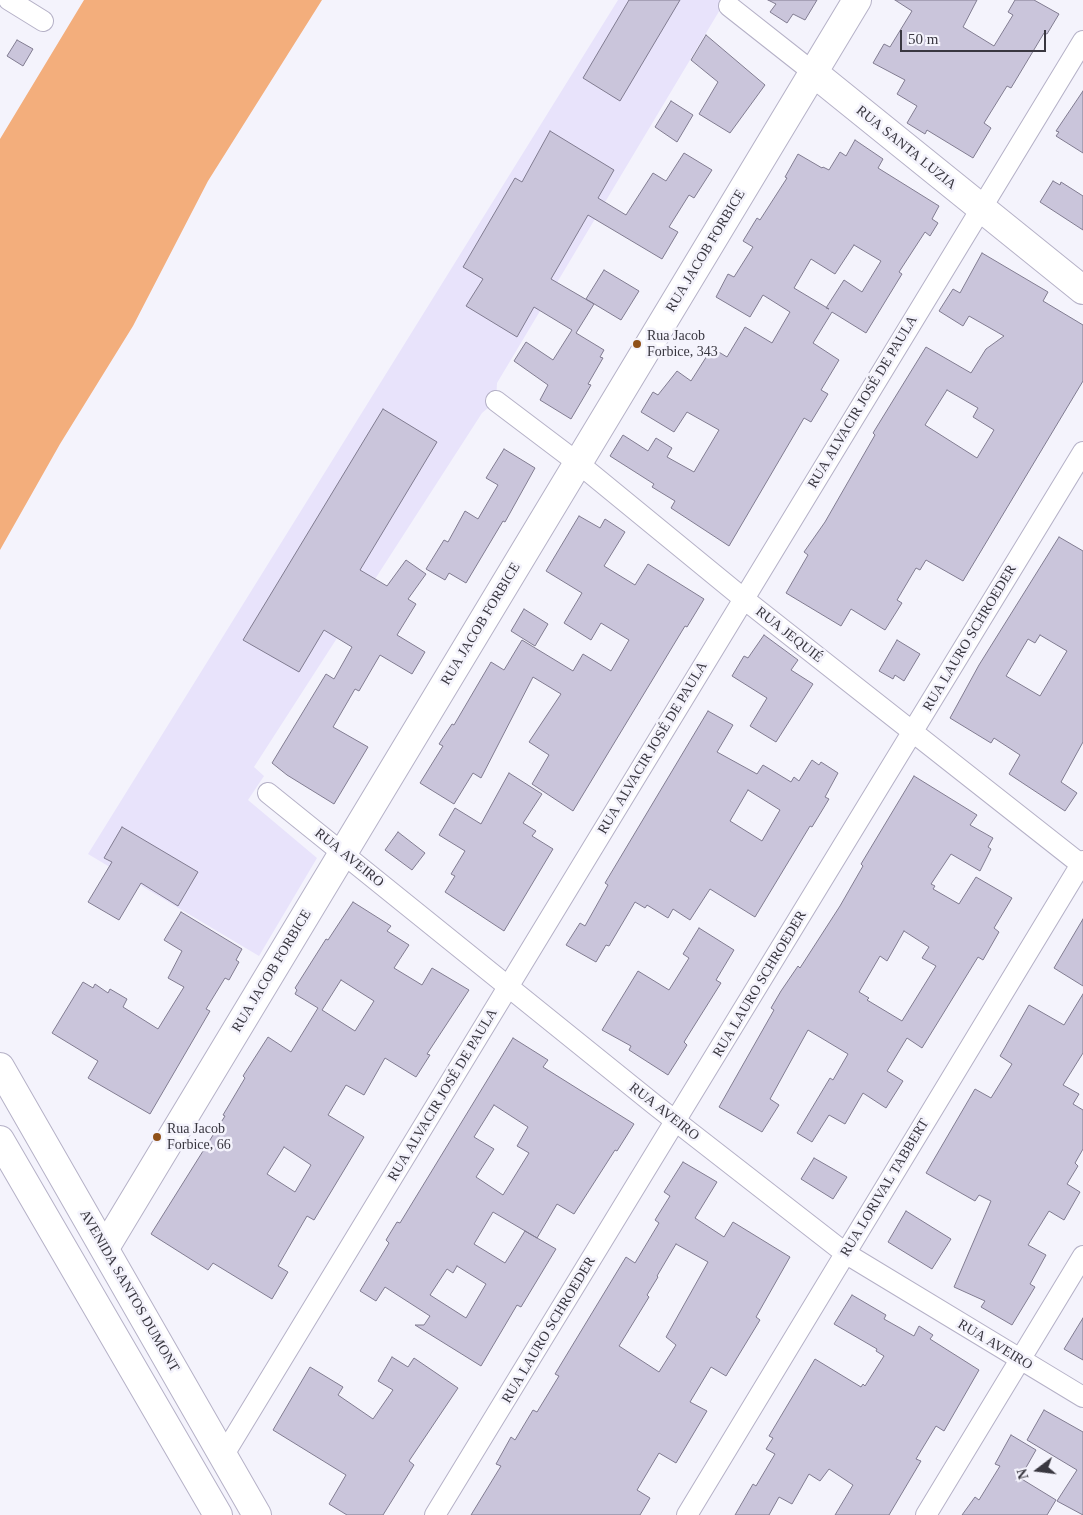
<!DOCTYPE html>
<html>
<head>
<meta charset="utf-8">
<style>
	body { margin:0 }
	#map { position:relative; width:1083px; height:1515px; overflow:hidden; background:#f4f3fc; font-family:"Times New Roman",serif }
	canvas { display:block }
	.north { position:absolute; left:1013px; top:1445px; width:50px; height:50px; -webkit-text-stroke:4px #f4f3fc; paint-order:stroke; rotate:255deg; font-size:14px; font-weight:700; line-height:20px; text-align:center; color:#393740 }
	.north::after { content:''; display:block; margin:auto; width:18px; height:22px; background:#393740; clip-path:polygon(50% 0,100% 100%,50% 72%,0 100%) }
	.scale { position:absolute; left:900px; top:30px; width:146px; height:22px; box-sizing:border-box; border:2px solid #393740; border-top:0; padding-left:6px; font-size:15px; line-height:18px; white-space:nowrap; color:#393740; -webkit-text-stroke:4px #f4f3fc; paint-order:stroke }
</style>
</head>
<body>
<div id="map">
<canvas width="1083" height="1515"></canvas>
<div class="north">N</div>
<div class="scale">50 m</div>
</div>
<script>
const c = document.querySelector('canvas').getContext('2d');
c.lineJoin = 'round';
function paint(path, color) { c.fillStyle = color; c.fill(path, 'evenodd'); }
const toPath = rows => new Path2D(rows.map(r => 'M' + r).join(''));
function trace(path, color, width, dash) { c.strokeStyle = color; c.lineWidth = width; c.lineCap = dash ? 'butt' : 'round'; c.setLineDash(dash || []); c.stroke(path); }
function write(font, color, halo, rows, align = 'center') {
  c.font = font + ' "Times New Roman",serif'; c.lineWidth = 5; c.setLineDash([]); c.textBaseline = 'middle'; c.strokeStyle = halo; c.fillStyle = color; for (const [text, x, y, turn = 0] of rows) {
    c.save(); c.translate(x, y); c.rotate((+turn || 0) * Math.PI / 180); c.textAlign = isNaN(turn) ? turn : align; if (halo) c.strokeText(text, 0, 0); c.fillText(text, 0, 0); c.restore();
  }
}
paint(toPath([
	[618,0,728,0,721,8,497,383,496,401,482,413,254,767,264,776,248,800,317,858,259,956,88,854]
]), '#e8e3fb');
paint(toPath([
	[84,0,322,0,208,181,133,326,60,444,0,550,0,139]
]), '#f3ae7c');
const building = toPath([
	[629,0,680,0,620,101,583,78,629,0],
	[768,0,817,0,805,20,793,14,787,23,770,12,776,4,768,0],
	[895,0,977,0,963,27,994,46,1013,15,1008,12,1015,0,1034,0,1059,14,1047,34,1044,33,1011,88,1007,86,984,123,991,128,973,158,927,130,925,134,907,123,917,106,897,94,905,80,873,63,884,44,890,47,912,11,895,0],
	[706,35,765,85,730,133,699,114,718,82,691,60,706,35],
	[17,40,33,49,23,66,7,56,17,40],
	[1083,91,1083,153,1056,136,1059,132,1056,131,1083,91],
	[671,101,693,115,677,142,655,127,671,101],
	[550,131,614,170,598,198,626,215,653,173,666,181,684,153,712,170,694,198,689,195,669,227,678,232,662,259,588,215,551,279,594,304,576,333,604,350,600,357,603,358,588,384,591,385,571,419,540,400,548,385,514,361,526,342,553,360,572,330,534,307,517,337,466,306,483,279,463,267,515,178,522,182,550,131],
	[855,140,883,159,878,168,939,206,932,219,938,223,930,236,925,232,899,272,902,274,866,333,832,312,813,343,839,360,821,390,828,394,811,422,804,418,729,546,671,508,675,501,652,487,654,484,610,456,623,435,648,451,656,438,672,448,667,457,694,472,719,430,687,412,674,432,641,412,653,392,658,395,677,371,691,381,712,348,727,357,745,327,772,343,790,312,763,295,750,317,716,297,728,274,734,277,753,247,743,241,757,218,760,220,787,178,785,177,798,154,822,168,823,167,829,170,840,152,846,156,855,140],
	[854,245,881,261,862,292,844,280,826,308,829,309,794,288,811,259,835,274,854,245],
	[1053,181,1060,185,1061,182,1083,196,1083,230,1040,202,1053,181],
	[982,253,1048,292,1043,301,1083,325,1083,381,963,581,926,560,920,570,916,568,897,600,902,603,885,630,851,609,841,626,786,593,808,555,804,552,825,522,875,435,873,433,926,347,971,373,986,349,1004,336,969,316,963,326,939,311,953,289,960,293,982,253],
	[947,390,978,408,973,417,994,430,977,458,925,425,947,390],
	[604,270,639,291,621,320,586,299,604,270],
	[383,409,437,442,360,570,387,586,406,560,426,574,408,599,416,604,397,635,425,652,412,674,380,655,359,691,355,689,333,727,368,747,334,804,287,775,272,763,326,674,334,679,352,647,324,630,299,672,243,640,383,409],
	[504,449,535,468,505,522,503,521,466,583,449,573,445,580,426,569,444,540,448,542,465,511,478,519,498,485,486,478,504,449],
	[579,516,600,528,605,519,625,532,604,566,635,585,648,564,704,599,687,627,685,626,573,811,532,784,549,755,529,742,561,694,533,677,481,778,473,773,454,804,420,783,443,746,439,744,452,724,454,725,491,662,504,670,522,640,573,671,583,654,611,671,629,640,601,623,591,640,564,623,582,593,546,571,579,516],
	[1059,537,1083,551,1083,742,1061,782,1077,793,1065,811,1009,774,1020,755,994,738,991,743,950,718,979,665,1059,537],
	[1040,635,1067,651,1040,696,1006,676,1028,639,1035,643,1040,635],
	[524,609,548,624,535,646,511,631,524,609],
	[764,635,798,660,791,670,813,684,776,742,750,726,767,698,732,676,744,656,748,658,764,635],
	[897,640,920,654,904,681,895,675,893,679,879,671,897,640],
	[708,711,733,725,717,752,757,774,763,765,791,782,794,777,799,781,812,760,819,765,821,762,838,773,825,797,829,799,812,827,810,826,755,917,710,889,690,920,673,909,668,918,647,905,645,908,635,902,609,946,606,945,596,962,566,945,580,923,585,926,608,885,605,883,708,711],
	[748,790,780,810,762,841,730,821,748,790],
	[509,773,542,794,523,823,536,831,532,836,553,849,504,931,445,892,455,876,451,874,465,851,439,835,455,808,481,824,509,773],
	[914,776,977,815,970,825,993,838,988,847,991,849,980,871,951,854,931,884,935,886,933,889,959,904,976,877,1012,898,994,928,999,932,983,960,978,957,922,1048,907,1038,887,1071,903,1081,886,1108,863,1093,845,1124,829,1115,812,1142,797,1133,830,1078,833,1080,848,1054,808,1030,770,1099,779,1105,762,1132,719,1107,774,1010,771,1008,781,991,798,966,800,968,840,906,863,866,861,864,914,776],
	[904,931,929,947,922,958,936,966,902,1021,867,1000,869,998,859,992,880,956,887,961,904,931],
	[122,827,198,872,178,906,141,883,119,920,88,902,112,862,104,858,122,827],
	[398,832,425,853,412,870,385,850,398,832],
	[353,902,391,926,387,931,409,945,394,968,422,985,432,968,469,990,427,1054,430,1055,416,1077,385,1058,364,1095,346,1085,328,1115,364,1137,314,1220,307,1216,278,1266,288,1272,272,1299,213,1263,208,1270,151,1234,225,1116,223,1115,245,1078,243,1076,268,1037,291,1052,318,1008,295,994,297,990,295,988,326,939,328,940,353,902],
	[341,980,374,1001,355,1031,322,1010,341,980],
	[284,1147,311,1165,295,1192,267,1174,284,1147],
	[181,912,242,949,236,960,239,962,229,980,225,978,206,1009,210,1011,150,1114,88,1078,98,1061,52,1033,83,982,93,988,95,984,108,993,110,989,127,999,123,1007,158,1029,184,987,168,978,182,951,164,940,181,912],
	[1083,919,1083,986,1054,968,1083,919],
	[699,928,734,950,716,980,721,983,684,1042,687,1045,668,1075,629,1050,631,1046,602,1030,638,971,669,990,689,958,683,954,699,928],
	[1083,994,1083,1053,1063,1085,1079,1094,1073,1104,1083,1110,1083,1149,1075,1163,1078,1166,1067,1184,1080,1192,1064,1220,1049,1211,1028,1245,1046,1255,1030,1284,1035,1287,1012,1325,981,1307,985,1301,954,1287,991,1201,979,1195,975,1201,926,1173,975,1089,991,1098,1012,1064,1000,1056,1029,1005,1064,1025,1083,994],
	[513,1038,548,1060,543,1067,634,1124,617,1151,615,1150,574,1214,557,1204,537,1238,493,1212,474,1244,505,1263,525,1231,556,1249,521,1307,517,1305,481,1366,415,1325,424,1325,430,1316,385,1287,376,1301,360,1291,389,1243,386,1240,397,1222,400,1223,513,1038],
	[494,1105,528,1127,517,1146,529,1153,503,1195,476,1177,494,1149,474,1137,494,1105],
	[457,1266,486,1284,466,1318,430,1295,447,1269,453,1273,457,1266],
	[814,1158,847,1177,833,1199,801,1179,814,1158],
	[683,1162,717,1182,695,1218,724,1237,733,1222,790,1257,756,1317,760,1320,726,1376,711,1367,690,1402,707,1411,676,1463,659,1453,637,1490,650,1498,640,1515,471,1515,501,1466,496,1464,511,1437,515,1440,533,1410,537,1412,559,1376,555,1374,626,1257,635,1263,659,1223,655,1220,670,1196,664,1192,683,1162],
	[676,1244,708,1262,666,1337,676,1345,659,1372,619,1346,649,1297,647,1295,658,1277,657,1276,676,1244],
	[906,1211,951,1239,932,1269,888,1242,906,1211],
	[852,1295,886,1315,884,1319,914,1336,919,1326,933,1335,930,1339,979,1370,944,1431,936,1426,916,1459,921,1461,889,1515,835,1515,853,1485,829,1469,820,1481,809,1474,792,1504,779,1497,769,1515,735,1515,753,1484,756,1486,775,1454,766,1449,773,1438,769,1436,815,1359,861,1387,863,1384,865,1386,884,1356,876,1351,877,1349,834,1324,852,1295],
	[1083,1318,1083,1360,1064,1349,1083,1318],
	[392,1357,408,1367,414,1358,458,1388,409,1461,414,1465,383,1515,347,1515,329,1504,346,1475,273,1430,310,1367,343,1387,338,1395,373,1419,393,1390,378,1381,392,1357],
	[1044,1410,1083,1432,1083,1515,1057,1501,1077,1470,1027,1440,1044,1410],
	[1011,1435,1036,1450,1020,1478,1056,1500,1047,1515,962,1515,975,1497,979,1500,1000,1466,995,1464,1011,1435]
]);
paint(building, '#cac5db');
trace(building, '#817c91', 1);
const street = toPath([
	[9,0,43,21],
	[729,6,814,73],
	[496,401,578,463,744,599,1083,866],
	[268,793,655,1105,845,1253,1083,1397],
	[223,1456,1083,41],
	[435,1515,1083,452],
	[687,1515,1083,861],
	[926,1515,1083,1256]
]);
const secondary = toPath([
	[814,73,1083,290],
	[105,1248,857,0]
]);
const primary = toPath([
	[0,1067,257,1515],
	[0,1140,218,1515]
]);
trace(street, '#b5b1c7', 22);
trace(secondary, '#b5b1c7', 30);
trace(primary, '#b5b1c7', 30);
trace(street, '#fff', 20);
trace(secondary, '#fff', 28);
trace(primary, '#fff', 28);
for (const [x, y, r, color] of [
	[637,344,5,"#8f5018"],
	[157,1137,5,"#8f5018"]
]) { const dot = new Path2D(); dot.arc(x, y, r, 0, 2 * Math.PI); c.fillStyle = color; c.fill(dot); trace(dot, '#f4f3fc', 2); }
write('14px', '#393740', '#f4f3fc', [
	["RUA SANTA LUZIA",906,148,39],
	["RUA JACOB FORBICE",706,251,-59],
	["RUA ALVACIR JOSÉ DE PAULA",863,402,-59],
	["RUA JACOB FORBICE",481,624,-59],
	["RUA JEQUIÉ",789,635,38],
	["RUA LAURO SCHROEDER",970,638,-59],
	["RUA ALVACIR JOSÉ DE PAULA",653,748,-59],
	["RUA AVEIRO",349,858,39],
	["RUA JACOB FORBICE",272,971,-59],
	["RUA LAURO SCHROEDER",760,984,-59],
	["RUA ALVACIR JOSÉ DE PAULA",443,1095,-59],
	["RUA AVEIRO",664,1112,38],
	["RUA LORIVAL TABBERT",885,1188,-59],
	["AVENIDA SANTOS DUMONT",129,1291,60],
	["RUA LAURO SCHROEDER",549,1330,-59],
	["RUA AVEIRO",995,1345,31]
]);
write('14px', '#393740', '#f4f3fc', [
	["Rua Jacob",647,336],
	["Forbice, 343",647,352],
	["Rua Jacob",167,1129],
	["Forbice, 66",167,1145]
], 'left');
</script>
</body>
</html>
